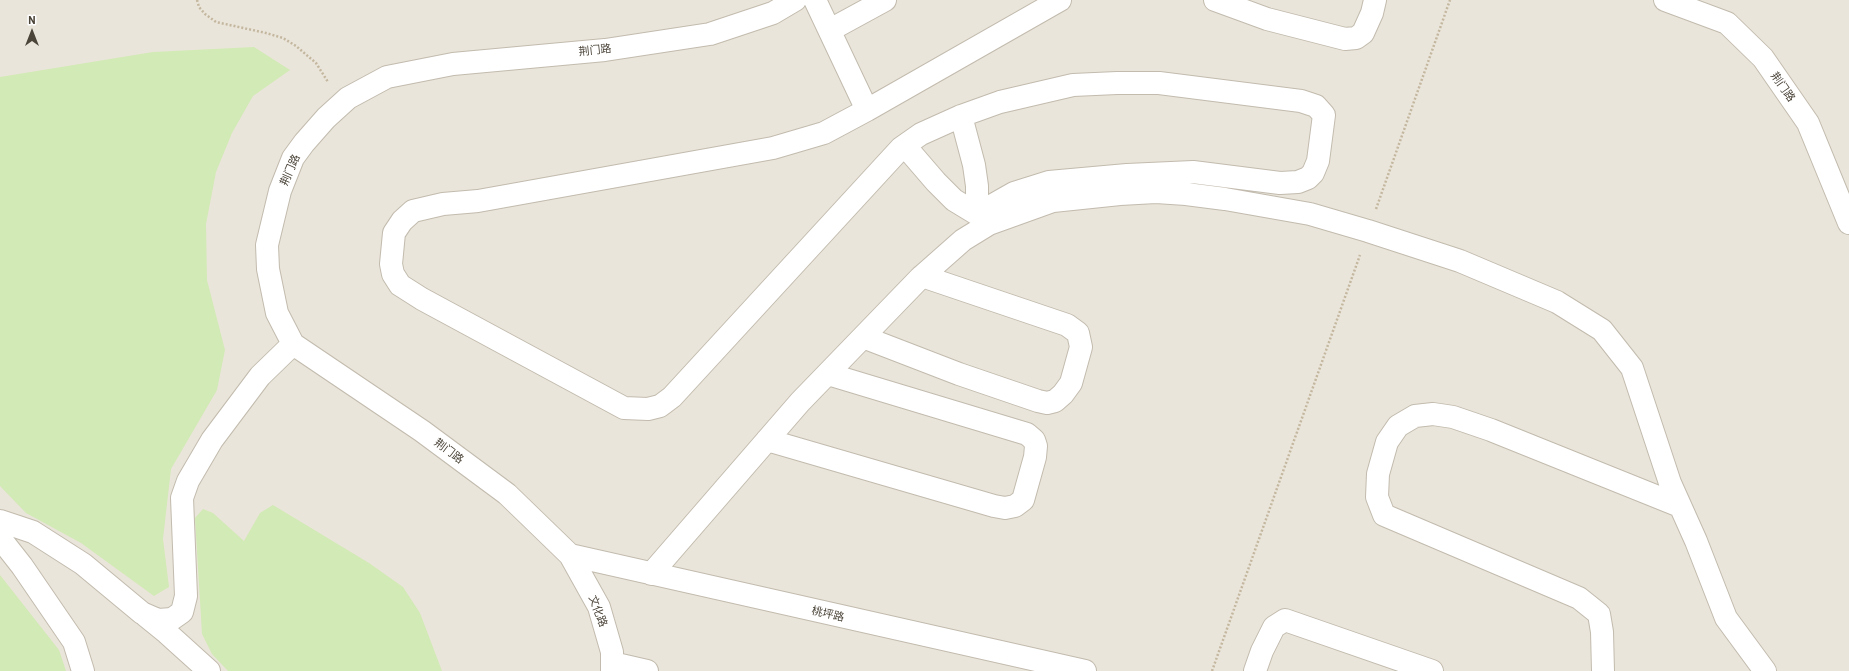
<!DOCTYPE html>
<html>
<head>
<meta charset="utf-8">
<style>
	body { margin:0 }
	#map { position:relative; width:1849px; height:671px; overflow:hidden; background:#f6f3ec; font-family:Barlow,sans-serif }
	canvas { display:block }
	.north { position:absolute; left:12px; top:12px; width:40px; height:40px; -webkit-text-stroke:3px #fff; paint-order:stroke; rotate:0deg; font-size:11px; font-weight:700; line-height:16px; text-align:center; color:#4b4439 }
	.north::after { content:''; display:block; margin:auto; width:14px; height:18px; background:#4b4439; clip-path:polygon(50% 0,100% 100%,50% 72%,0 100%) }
</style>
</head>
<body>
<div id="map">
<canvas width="1849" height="671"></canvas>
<div class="north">N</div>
</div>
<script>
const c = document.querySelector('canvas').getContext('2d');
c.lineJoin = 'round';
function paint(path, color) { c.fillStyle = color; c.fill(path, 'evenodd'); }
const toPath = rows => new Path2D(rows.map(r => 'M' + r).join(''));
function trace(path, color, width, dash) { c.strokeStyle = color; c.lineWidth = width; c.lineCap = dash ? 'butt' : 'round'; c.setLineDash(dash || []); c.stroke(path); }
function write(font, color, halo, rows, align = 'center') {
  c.font = font + ' Barlow,"Noto Sans SC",sans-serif'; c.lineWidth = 3; c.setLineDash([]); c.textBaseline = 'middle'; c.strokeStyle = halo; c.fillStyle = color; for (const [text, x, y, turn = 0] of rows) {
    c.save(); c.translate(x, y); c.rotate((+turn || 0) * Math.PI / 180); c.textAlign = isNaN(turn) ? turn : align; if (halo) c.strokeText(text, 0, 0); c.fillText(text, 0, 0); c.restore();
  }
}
paint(toPath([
	[0,0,1849,0,1849,671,0,671]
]), '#eae5da');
paint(toPath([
	[254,47,290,70,253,96,232,133,216,172,206,224,207,280,225,350,217,390,171,469,163,539,169,587,154,596,81,543,26,513,0,486,0,77,153,52],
	[273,505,369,563,403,587,420,613,442,671,228,671,212,654,202,634,195,518,203,509,213,513,244,541,260,513],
	[0,575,59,650,66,671,0,671]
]), '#d2eab5');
const minor = toPath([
	[815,0,867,110],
	[1215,0,1267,19,1345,39,1356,38,1363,33,1372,13,1375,0],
	[1665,0,1727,23,1763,58,1808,123,1849,223],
	[830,30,885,0],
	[961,116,974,165,977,186,977,214],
	[905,146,936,182,954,200,977,214],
	[977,214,1014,193,1049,182,1127,175,1193,172,1280,183,1298,182,1308,178,1313,173,1318,161,1324,115,1316,106,1301,101,1159,83,1117,83,1073,85,1000,102,961,116,921,134,901,148,672,397,660,406,648,409,624,408,422,299,400,285,393,274,391,264,394,233,402,221,413,211,443,204,478,201,773,148,824,133,867,110,1060,0],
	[863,337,959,374,1038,401,1047,403,1055,401,1063,394,1071,383,1081,347,1078,333,1067,325,922,276],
	[767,440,994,506,1005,508,1015,506,1023,500,1035,457,1036,446,1034,440,1027,434,828,374],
	[0,521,33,532,83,564,142,613,158,620,172,619,182,612,186,596,182,498,188,481,212,440,260,376,293,344],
	[0,538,22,566,74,642,83,671],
	[570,555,1085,671],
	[651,574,800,402,920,278,963,240,989,224,1053,201,1120,194,1156,192,1186,194,1225,199,1310,214,1368,231,1460,261,1557,302,1602,330,1632,368,1670,483,1696,541,1726,618,1765,671],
	[146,616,167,633,209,671],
	[612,663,647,671],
	[612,671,612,652,599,607,570,555,507,494,422,431,293,344,277,313,268,269,267,245,280,191,293,158,304,143,326,118,348,98,387,77,453,64,605,50,710,34,773,13,795,0],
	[1255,671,1262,651,1274,627,1285,620,1432,671],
	[1603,671,1602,632,1599,614,1579,598,1384,515,1377,497,1378,474,1387,442,1398,426,1415,416,1433,414,1453,417,1491,430,1680,506]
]);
trace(minor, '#c2bbae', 24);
trace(toPath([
	[197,0,199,7,205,14,216,22,266,33,283,38,296,46,316,63,328,82],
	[1376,209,1450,0],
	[1212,671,1360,255]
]), '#c4b79f', 2.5, [2, 2]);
trace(minor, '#fff', 22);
write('11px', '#4b4439', '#fff', [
	["荆门路",595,50,-6],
	["荆门路",1783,87,55],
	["荆门路",290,170,-66],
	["荆门路",449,451,37],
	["文化路",598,611,69],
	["桃坪路",828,614,13]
]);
</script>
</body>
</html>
